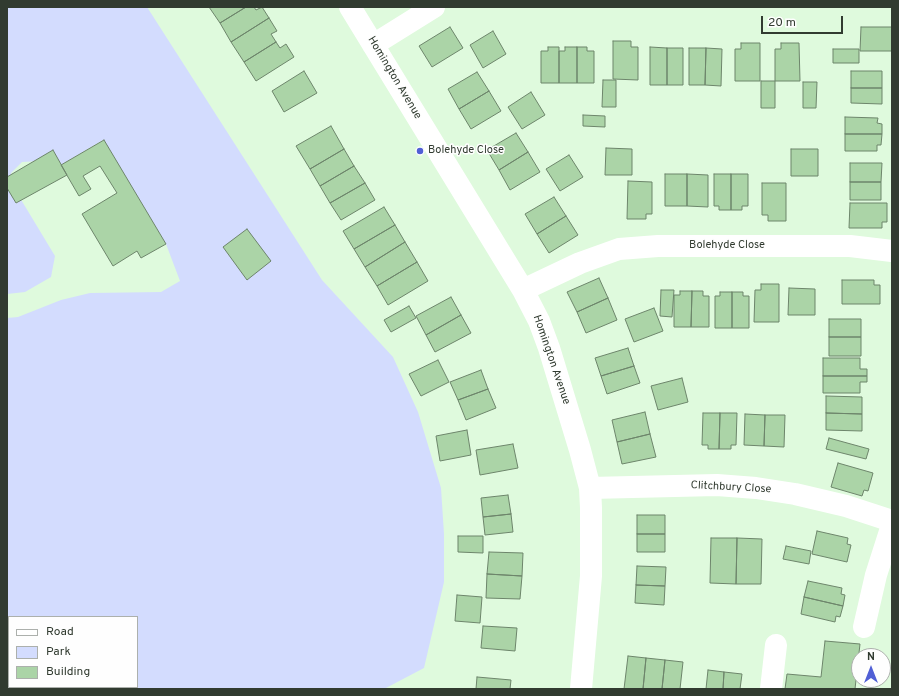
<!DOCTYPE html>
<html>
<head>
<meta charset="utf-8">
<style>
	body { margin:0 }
	#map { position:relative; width:899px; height:696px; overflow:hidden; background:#dffadd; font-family:Overpass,sans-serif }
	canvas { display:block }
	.frame { position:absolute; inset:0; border:8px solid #313b30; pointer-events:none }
	.legend { position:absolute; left:8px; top:616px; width:130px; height:72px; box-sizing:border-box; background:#fefefe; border:1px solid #acb0ac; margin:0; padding:5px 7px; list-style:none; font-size:12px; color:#313b30 }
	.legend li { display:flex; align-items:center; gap:8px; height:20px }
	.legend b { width:20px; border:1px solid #acb0ac }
	.north { position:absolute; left:851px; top:648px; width:40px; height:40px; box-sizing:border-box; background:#fefefe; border:1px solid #acb0ac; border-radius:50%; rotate:0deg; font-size:11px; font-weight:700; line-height:16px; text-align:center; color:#313b30 }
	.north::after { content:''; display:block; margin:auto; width:14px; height:18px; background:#505fd5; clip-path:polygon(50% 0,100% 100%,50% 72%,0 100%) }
	.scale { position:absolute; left:761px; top:16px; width:82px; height:18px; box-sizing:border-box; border:2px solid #313b30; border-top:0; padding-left:5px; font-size:12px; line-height:14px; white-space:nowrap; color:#313b30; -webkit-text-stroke:3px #fefefe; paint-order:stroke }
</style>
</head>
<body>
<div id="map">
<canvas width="899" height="696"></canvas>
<div class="frame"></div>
<ul class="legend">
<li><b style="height:5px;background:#fff"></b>Road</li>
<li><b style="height:11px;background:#d3dcfe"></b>Park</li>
<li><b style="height:11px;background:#abd4a7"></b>Building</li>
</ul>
<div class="north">N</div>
<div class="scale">20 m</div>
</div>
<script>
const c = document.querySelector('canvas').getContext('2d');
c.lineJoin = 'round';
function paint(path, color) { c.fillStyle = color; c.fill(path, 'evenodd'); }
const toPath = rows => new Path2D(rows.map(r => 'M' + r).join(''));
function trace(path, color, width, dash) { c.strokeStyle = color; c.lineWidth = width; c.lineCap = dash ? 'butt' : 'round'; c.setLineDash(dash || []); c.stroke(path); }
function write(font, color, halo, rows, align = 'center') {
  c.font = font + ' Overpass,sans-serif'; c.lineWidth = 3; c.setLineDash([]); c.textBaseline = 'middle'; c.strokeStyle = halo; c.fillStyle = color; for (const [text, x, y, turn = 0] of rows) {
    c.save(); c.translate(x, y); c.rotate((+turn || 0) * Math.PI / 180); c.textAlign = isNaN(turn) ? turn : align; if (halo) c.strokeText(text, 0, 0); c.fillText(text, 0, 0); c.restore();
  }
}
paint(toPath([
	[7,7,147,7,322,280,393,357,418,412,441,488,444,534,444,582,424,668,384,689,7,689,7,318,18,317,61,300,90,293,161,292,180,281,166,244,103,140,61,165,40,161,22,162,11,173,14,188,55,256,51,277,25,292,7,294],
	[9,617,137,617,137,687,9,687]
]), '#d3dcfe');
const building = toPath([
	[209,7,246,7,220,23,209,7],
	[246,7,254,7,256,10,262,7,269,18,231,42,220,23,246,7],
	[269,18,277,31,271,34,276,42,244,62,231,42,269,18],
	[450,27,463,48,432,67,419,46,450,27],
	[861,27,892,27,892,51,860,51,861,27],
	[493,31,506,54,483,68,470,45,493,31],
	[613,41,631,41,631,47,638,47,638,80,613,79,613,41],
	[276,42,280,48,286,44,294,57,256,81,244,62,276,42],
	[741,43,760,43,760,81,735,81,735,49,741,49,741,43],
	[781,43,799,43,800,81,775,81,775,49,781,49,781,43],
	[548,47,559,47,559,83,541,83,541,51,548,51,548,47],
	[565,47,577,47,577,83,559,83,559,51,565,51,565,47],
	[577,47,587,47,587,51,594,51,594,83,577,83,577,47],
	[650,47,667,48,667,85,650,85,650,47],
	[667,48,683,48,683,85,667,85,667,48],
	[689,48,706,48,705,85,689,85,689,48],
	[706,48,722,49,721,86,705,85,706,48],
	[833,49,859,49,859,63,833,63,833,49],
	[304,71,317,93,284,112,272,91,304,71],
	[851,71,882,71,882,88,851,88,851,71],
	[477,72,489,91,459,109,448,89,477,72],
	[603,80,616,80,616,107,602,107,603,80],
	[761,81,775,81,775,108,761,108,761,81],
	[803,82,817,82,816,108,803,108,803,82],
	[851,88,882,88,882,104,851,103,851,88],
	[489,91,501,111,471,129,459,109,489,91],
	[531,92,545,115,522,129,508,107,531,92],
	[583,115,605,116,605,127,583,126,583,115],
	[845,117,878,118,877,123,882,124,882,134,845,134,845,117],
	[331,126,344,149,310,169,296,146,331,126],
	[516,133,528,152,499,170,487,150,516,133],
	[845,134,882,134,881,145,877,145,877,151,845,151,845,134],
	[104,140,166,244,141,258,137,251,113,266,82,214,117,193,100,166,83,176,91,189,79,196,61,165,104,140],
	[606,148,632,149,632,175,605,175,606,148],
	[344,149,354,166,320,186,310,169,344,149],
	[791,149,818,149,818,176,791,176,791,149],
	[53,150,67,175,16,203,7,188,7,177,53,150],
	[528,152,540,172,510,190,499,170,528,152],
	[569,155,583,177,560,191,546,169,569,155],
	[850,163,882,163,881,182,850,182,850,163],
	[354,166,365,183,330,203,320,186,354,166],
	[665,174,687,174,687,206,665,206,665,174],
	[687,174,708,175,708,207,687,206,687,174],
	[714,174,731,174,731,210,719,210,719,206,714,206,714,174],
	[731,174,748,174,748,206,742,206,742,210,731,210,731,174],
	[628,181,652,182,652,214,646,214,646,219,627,219,628,181],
	[850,182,881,182,881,200,850,200,850,182],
	[365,183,375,200,341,220,330,203,365,183],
	[762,183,786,183,786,221,768,221,768,215,762,215,762,183],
	[554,197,566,216,537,234,525,214,554,197],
	[850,203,887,203,887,222,882,222,882,228,849,228,850,203],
	[384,207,395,225,354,249,343,231,384,207],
	[566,216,578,235,549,253,537,234,566,216],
	[395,225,405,242,365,267,354,249,395,225],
	[247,229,271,261,247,280,223,247,247,229],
	[405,242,417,262,377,286,365,267,405,242],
	[417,262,428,281,388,305,377,286,417,262],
	[599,278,608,298,577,312,567,292,599,278],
	[842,280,874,280,874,285,880,285,880,304,842,304,842,280],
	[761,284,779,284,779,322,754,322,755,290,761,290,761,284],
	[789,288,815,289,815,315,788,315,789,288],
	[661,290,674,290,672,317,660,316,661,290],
	[680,291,692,291,691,327,674,327,674,295,680,295,680,291],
	[692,291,703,291,703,296,709,296,709,327,691,327,692,291],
	[720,292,732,292,732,328,715,328,715,296,720,296,720,292],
	[732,292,743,292,743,296,749,296,749,328,732,328,732,292],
	[451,297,461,315,426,335,416,316,451,297],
	[608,298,617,320,586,333,577,312,608,298],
	[409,306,416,318,391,332,384,320,409,306],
	[654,308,663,331,634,342,625,319,654,308],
	[461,315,471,333,435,352,426,335,461,315],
	[829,319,861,319,861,337,829,337,829,319],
	[829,337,861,337,861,356,829,356,829,337],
	[628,348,634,366,601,376,595,358,628,348],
	[823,358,860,358,860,369,867,369,867,376,823,376,823,358],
	[438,360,449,382,421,396,409,374,438,360],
	[634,366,640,383,607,394,601,376,634,366],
	[481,370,488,389,458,400,450,382,481,370],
	[823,376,867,376,867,382,860,382,860,393,823,393,823,376],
	[682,378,688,402,658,410,651,386,682,378],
	[488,389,496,408,466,420,458,400,488,389],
	[826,396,862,397,862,414,826,413,826,396],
	[645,412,650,434,617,442,612,420,645,412],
	[703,413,720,413,719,449,708,449,708,445,702,445,703,413],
	[720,413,737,413,736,445,731,445,731,449,719,449,720,413],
	[826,413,862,414,862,431,826,430,826,413],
	[745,414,765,415,764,446,744,445,745,414],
	[765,415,785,415,784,447,764,446,765,415],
	[467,430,471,455,440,461,436,436,467,430],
	[650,434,656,457,622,464,617,442,650,434],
	[829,438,869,449,866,459,826,449,829,438],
	[513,444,518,468,480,475,476,450,513,444],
	[838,463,873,473,868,491,864,490,862,496,831,487,838,463],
	[508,495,511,514,483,517,481,498,508,495],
	[511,514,513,532,485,535,483,517,511,514],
	[637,515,665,515,665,534,637,534,637,515],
	[817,531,848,538,847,544,851,545,847,562,812,554,817,531],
	[637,534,665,534,665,552,637,552,637,534],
	[458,536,483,536,483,553,458,552,458,536],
	[711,538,737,538,736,584,710,583,711,538],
	[737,538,762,539,761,584,736,584,737,538],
	[786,546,811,551,809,564,783,559,786,546],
	[489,552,523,553,522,576,487,574,489,552],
	[637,566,666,567,665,586,636,585,637,566],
	[487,574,522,576,520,599,486,598,487,574],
	[808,581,842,588,841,594,845,595,843,606,804,597,808,581],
	[636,585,665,586,664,605,635,603,636,585],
	[457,595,482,597,480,623,455,621,457,595],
	[804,597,843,606,840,617,836,616,835,622,801,614,804,597],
	[483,626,517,628,515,651,481,648,483,626],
	[825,641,860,644,855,689,785,689,787,674,821,677,825,641],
	[628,656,646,658,643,689,624,689,628,656],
	[646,658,665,660,662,689,643,689,646,658],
	[665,660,683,662,680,689,662,689,665,660],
	[708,670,724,672,723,689,706,689,708,670],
	[724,672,742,674,740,689,723,689,724,672],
	[477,677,511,680,510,689,476,689,477,677]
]);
paint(building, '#abd4a7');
trace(building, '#6d856b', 1);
trace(toPath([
	[350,7,523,290,539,321,549,348,580,450,590,488,591,508,591,576,581,689],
	[373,45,434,7],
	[523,290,580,263,619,249,658,246,850,246,892,251],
	[590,488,717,485,756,488,795,494,846,506,892,521],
	[864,627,876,575,892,525],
	[771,689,776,645]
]), '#fff', 22);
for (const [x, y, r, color] of [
	[420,151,4,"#505fd5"]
]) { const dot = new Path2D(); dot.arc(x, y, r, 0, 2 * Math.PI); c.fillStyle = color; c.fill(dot); trace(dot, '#fefefe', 1.5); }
write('11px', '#313b30', '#fefefe', [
	["Homington Avenue",394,78,59],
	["Bolehyde Close",727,246],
	["Homington Avenue",551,360,71],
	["Clitchbury Close",731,488,3]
]);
write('11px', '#313b30', '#fefefe', [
	["Bolehyde Close",428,151]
], 'left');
</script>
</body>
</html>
